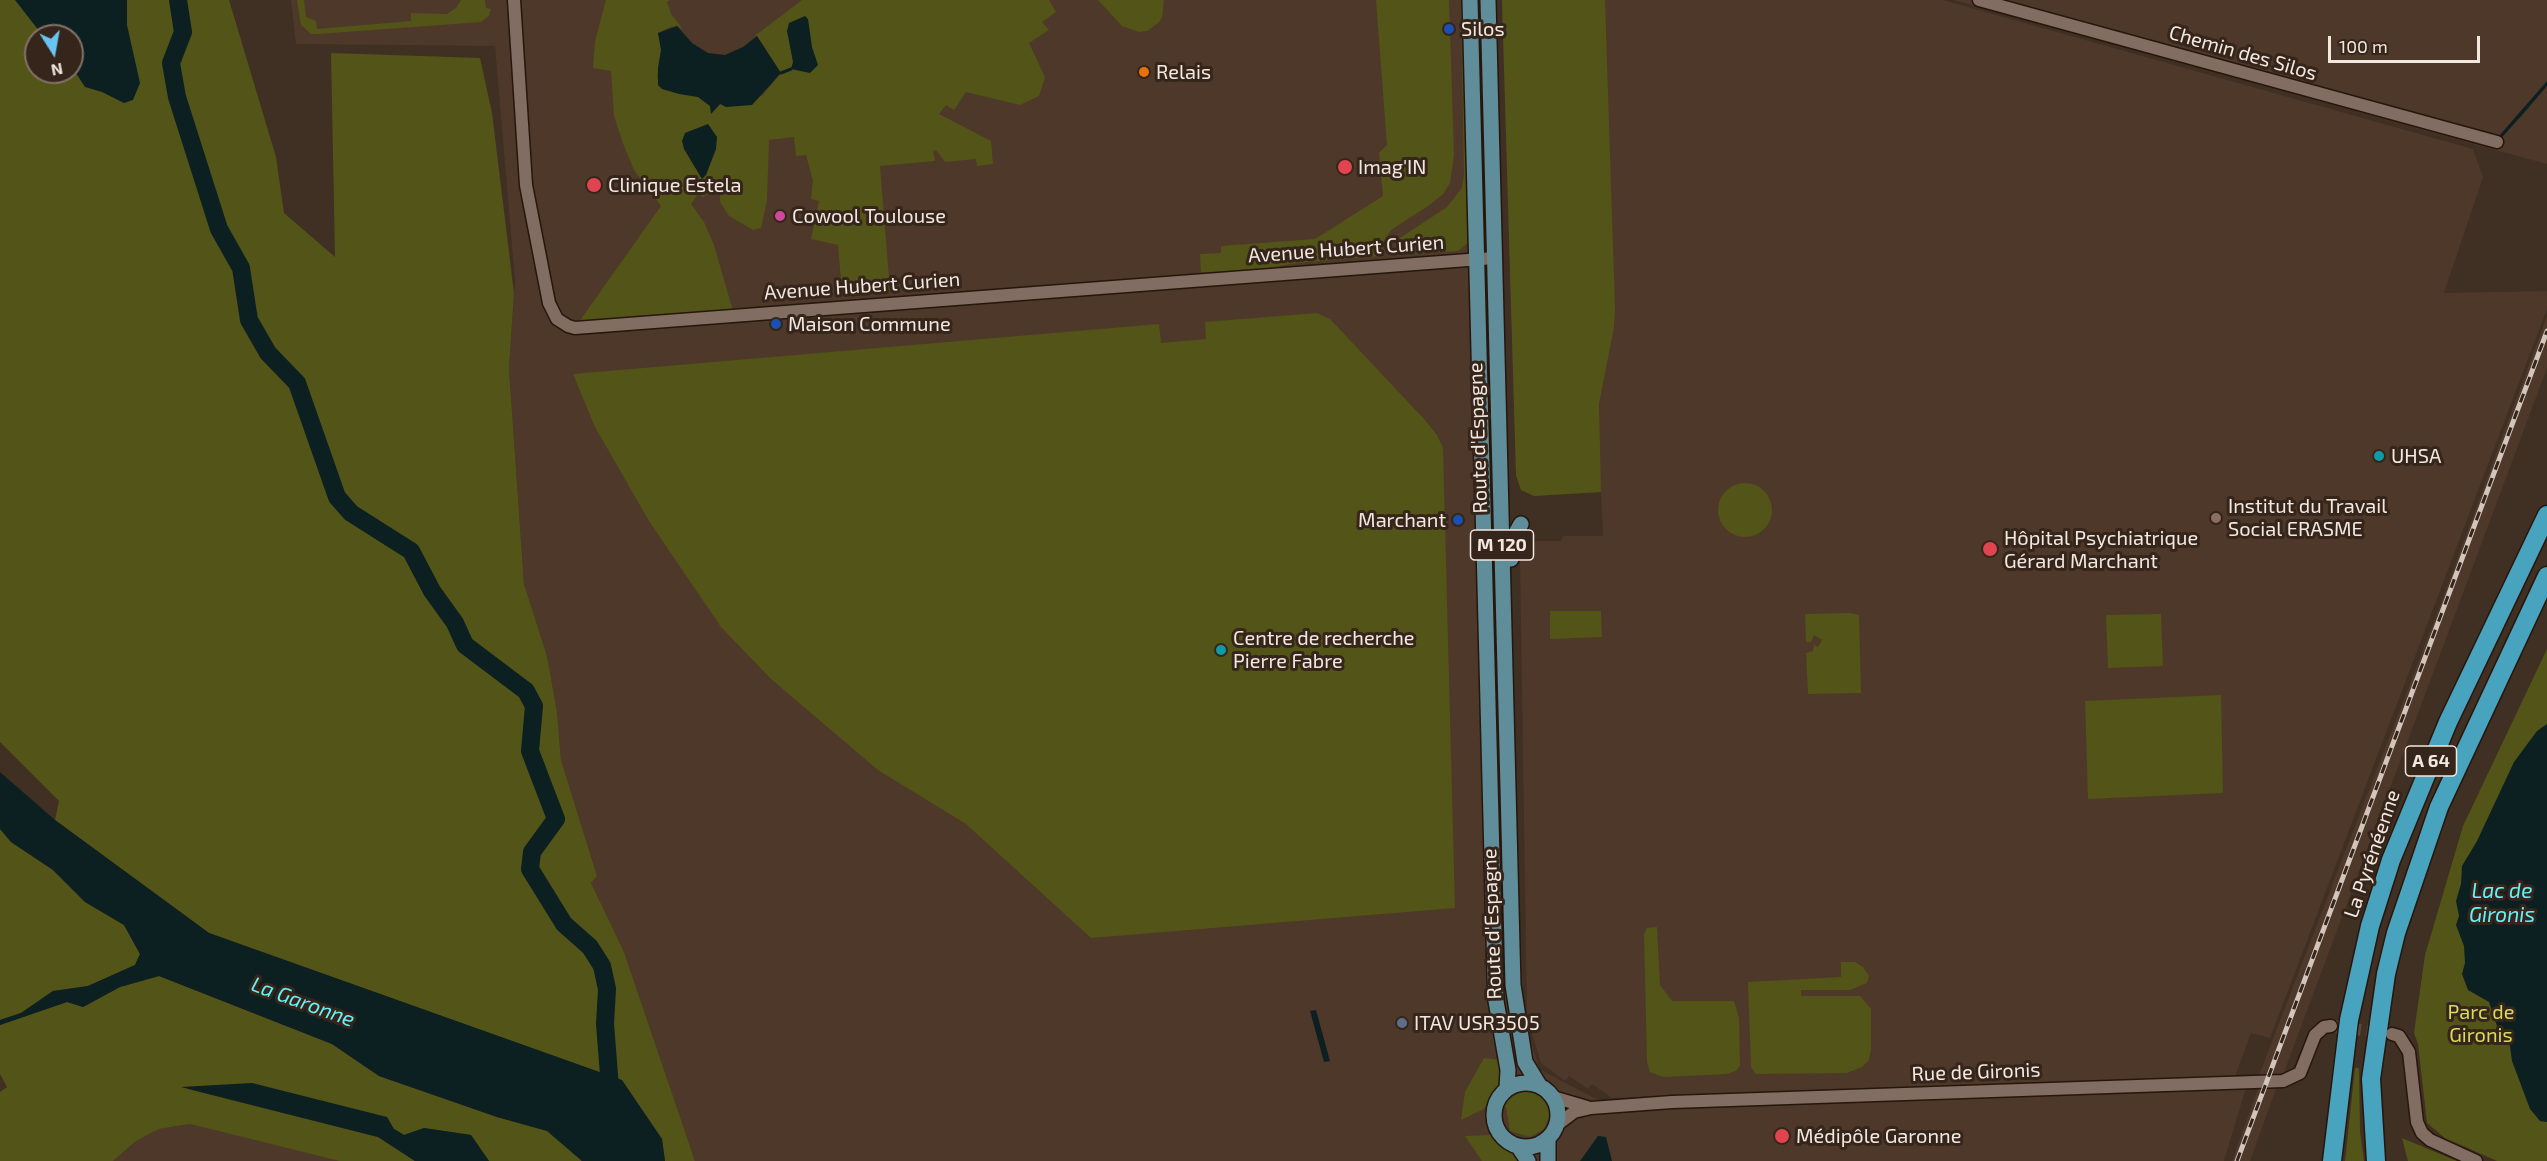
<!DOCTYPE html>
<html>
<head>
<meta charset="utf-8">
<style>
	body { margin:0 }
	#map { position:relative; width:2547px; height:1161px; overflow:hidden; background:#402f23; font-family:"Exo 2",sans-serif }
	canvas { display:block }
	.north { position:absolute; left:24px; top:24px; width:60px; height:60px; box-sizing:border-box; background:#35251a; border:2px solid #817369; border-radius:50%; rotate:169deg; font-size:16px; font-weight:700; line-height:24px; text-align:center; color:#f3e8e0 }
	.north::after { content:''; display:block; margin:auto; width:21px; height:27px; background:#68c4f0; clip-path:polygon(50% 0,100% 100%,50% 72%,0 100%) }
	.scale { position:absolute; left:2328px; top:36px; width:152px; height:27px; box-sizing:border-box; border:3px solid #f3e8e0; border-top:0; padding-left:8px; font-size:18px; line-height:21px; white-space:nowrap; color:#f3e8e0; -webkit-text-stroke:4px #35251a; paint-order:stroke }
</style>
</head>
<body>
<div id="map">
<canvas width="2547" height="1161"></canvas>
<div class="north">N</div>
<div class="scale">100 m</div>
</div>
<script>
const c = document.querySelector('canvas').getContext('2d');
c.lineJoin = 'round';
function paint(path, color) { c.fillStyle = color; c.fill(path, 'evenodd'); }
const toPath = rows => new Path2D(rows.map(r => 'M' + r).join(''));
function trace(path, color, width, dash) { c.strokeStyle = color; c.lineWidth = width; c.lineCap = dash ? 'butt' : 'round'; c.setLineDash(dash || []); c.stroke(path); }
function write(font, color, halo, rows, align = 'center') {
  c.font = font + ' "Exo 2",sans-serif'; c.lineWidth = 6; c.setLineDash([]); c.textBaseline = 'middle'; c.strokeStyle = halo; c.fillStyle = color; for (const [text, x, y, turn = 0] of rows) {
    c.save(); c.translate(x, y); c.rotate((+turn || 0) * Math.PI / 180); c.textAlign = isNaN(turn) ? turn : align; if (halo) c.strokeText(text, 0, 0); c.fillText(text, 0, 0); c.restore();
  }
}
paint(toPath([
	[291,0,1495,0,1511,689,1524,1016,1539,1069,1602,1102,1790,1105,2246,1088,2224,1161,695,1161,624,952,591,883,597,876,561,760,557,712,547,656,524,584,509,369,515,281,495,46,296,44],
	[1502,0,1943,0,2473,149,2483,177,2444,293,2547,291,2547,309,2270,1038,2251,1033,2235,1077,1612,1098,1592,1084,1588,1089,1569,1076,1565,1081,1541,1063,1527,1017,1520,560,1526,548,1537,541,1561,541,1563,536,1603,536,1601,492,1534,496,1521,490,1516,475],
	[1954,0,2547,0,2547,164,2462,141],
	[2547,316,2547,368,2283,1075,2278,1075,2277,1086,2250,1161,2232,1161,2259,1086,2263,1086,2266,1076,2259,1075,2441,603],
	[190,1124,339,1161,113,1161,136,1141,159,1129]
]), '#4e3829');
paint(toPath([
	[0,0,229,0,276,157,284,213,335,257,331,53,480,58,492,113,514,293,509,369,524,584,547,656,557,712,561,760,597,876,591,883,624,952,695,1161,665,1161,662,1139,621,1080,209,933,55,820,59,801,0,742],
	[36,36,72,36,72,72,36,72],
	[297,0,304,0,306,17,316,21,317,29,411,21,411,13,447,14,456,8,461,0,485,0,486,8,491,9,489,16,481,22,318,34,311,34,301,25],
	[606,0,670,0,667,2,671,14,683,29,677,26,670,27,658,33,661,50,657,77,662,89,698,97,710,106,712,113,720,104,762,96,781,73,756,35,802,0,1049,0,1056,12,1042,22,1049,30,1029,43,1045,77,1039,96,1020,105,966,92,954,110,946,105,939,114,991,141,993,164,977,166,976,159,945,162,936,150,933,151,935,161,880,166,890,290,842,293,838,245,811,239,819,201,811,199,813,181,806,155,796,156,794,137,769,140,767,201,761,228,753,230,729,216,720,202,720,193,711,192,703,197,698,194,691,204,704,222,714,245,733,311,581,322,581,319,661,206,634,170,624,146,614,116,611,71,593,68,595,41],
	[1098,0,1164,0,1162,18,1158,23,1147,31,1139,32,1122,26],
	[1376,0,1449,0,1454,155,1450,183,1443,194,1431,204,1391,230,1385,239,1381,256,1296,263,1247,272,1201,273,1200,254,1221,253,1221,246,1315,239,1383,196,1379,153,1387,145],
	[1461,0,1465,0,1469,242,1458,251,1392,255,1400,238,1447,207,1462,188,1464,175],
	[1502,0,1605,0,1615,308,1614,327,1599,404,1601,492,1534,496,1521,490,1516,475],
	[1317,313,1330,319,1424,419,1437,435,1443,448,1455,908,1091,938,966,824,878,770,771,679,721,627,649,521,595,427,573,374,1159,324,1161,343,1206,339,1205,322],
	'1718 510a27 27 0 1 1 54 0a27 27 0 1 1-54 0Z',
	[1550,611,1601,611,1602,637,1550,639],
	[1850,613,1859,615,1861,693,1808,694,1806,653,1813,651,1814,645,1818,647,1822,640,1814,635,1811,642,1806,642,1805,614],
	[2161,614,2163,666,2108,668,2106,615],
	[2547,649,2547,1161,2497,1161,2445,1138,2427,1123,2418,1044,2414,1033,2425,955,2463,826],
	[2221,695,2223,793,2088,799,2085,701],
	[0,829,11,842,53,870,85,902,124,925,140,954,135,965,88,986,53,991,21,1013,0,1020],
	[1657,927,1660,985,1672,1001,1734,1001,1739,1018,1740,1066,1736,1071,1726,1074,1663,1077,1650,1072,1647,1062,1644,934,1647,928],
	[1841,962,1855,962,1863,967,1869,976,1867,983,1850,990,1801,990,1801,996,1860,996,1871,1009,1871,1049,1869,1060,1862,1067,1847,1073,1756,1074,1751,1067,1748,982,1841,977],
	[159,976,332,1044,379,1076,497,1117,548,1131,582,1161,489,1161,471,1135,424,1128,404,1135,394,1129,184,1088,378,1137,415,1161,339,1161,190,1124,159,1129,136,1141,113,1161,0,1161,0,1092,7,1087,0,1074,0,1025,67,1002,83,1007,120,987],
	[1484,1058,1502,1060,1500,1085,1484,1109,1461,1120,1465,1092],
	[2355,1068,2359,1068,2360,1131,2364,1161,2345,1161],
	[1526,1089,1541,1094,1549,1107,1550,1115,1544,1129,1530,1137,1510,1131,1506,1107,1503,1106,1511,1094],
	[1491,1135,1516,1152,1523,1161,1482,1161,1465,1136],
	[2402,1138,2457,1161,2408,1161]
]), '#535417');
paint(toPath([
	[15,0,127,0,127,25,140,83,133,100,124,103,102,92,85,87,72,67,72,36,43,36],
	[805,16,808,19,812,47,818,65,810,73,791,69,793,62,787,31,789,23],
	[677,26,692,43,708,53,725,55,743,47,757,36,781,73,752,105,726,107,720,104,711,114,710,106,698,97,679,94,662,89,658,85,658,68,661,50,658,33],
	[2547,81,2547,86,2523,114,2495,145,2492,144],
	[708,124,717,137,716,149,706,175,702,179,684,149,682,141,685,133],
	[2547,724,2547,1122,2540,1121,2530,1109,2512,1061,2510,1046,2498,1029,2489,1002,2468,990,2462,974,2465,963,2464,946,2456,925,2459,916,2456,901,2461,884,2462,866,2477,841,2514,762,2537,731],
	[0,772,55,820,209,933,622,1080,662,1139,665,1161,582,1161,547,1131,497,1117,379,1076,332,1044,159,976,120,987,83,1007,67,1002,0,1025,0,1020,21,1013,53,991,88,986,135,965,140,954,124,925,85,902,53,870,11,842,0,829],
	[1316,1010,1330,1061,1324,1062,1310,1011],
	[252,1083,387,1117,394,1129,404,1135,424,1128,471,1135,489,1161,415,1161,378,1137,181,1087],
	[1598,1136,1606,1137,1612,1161,1580,1161]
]), '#0d2021');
trace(toPath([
	[781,73,791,69]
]), '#0d2021', 3);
trace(toPath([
	[178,0,183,32,171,63,177,97,219,229,241,268,249,320,268,353,297,383,337,497,351,513,411,551,432,591,455,623,465,645,526,691,534,706,530,751,556,819,532,852,530,869,564,924,590,947,602,966,607,989,605,1024,611,1100]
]), '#0d2021', 18);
trace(toPath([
	[2331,1026,2385,1033]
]), '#5b4b3f', 12, [12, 6]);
const minor = toPath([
	[514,0,526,185,549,303,557,319,568,326,575,328,1494,258],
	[1979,0,2497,142],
	[2392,1034,2399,1036,2409,1052,2417,1122,2422,1133,2430,1140,2476,1161],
	[1553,1097,1587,1107],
	[1557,1125,1574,1112,1591,1108,1672,1102,2283,1081,2300,1073,2315,1035,2324,1027,2331,1026]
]);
const major = toPath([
	[1470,0,1495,975,1496,1001,1508,1070,1507,1089],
	[1488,0,1513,985,1525,1062,1539,1085],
	[1511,559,1512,540,1521,524],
	'1494 1115a32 32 0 1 1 64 0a32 32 0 1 1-64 0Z',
	[1548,1139,1548,1161],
	[1518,1146,1528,1161]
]);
const highway = toPath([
	[2332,1161,2349,1020,2370,926,2391,860,2448,722,2547,515],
	[2376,1161,2371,1079,2386,974,2396,933,2439,807,2547,576]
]);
trace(minor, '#26160c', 15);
trace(major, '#26160c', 18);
trace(highway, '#26160c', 21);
trace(minor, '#816d61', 12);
trace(major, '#5f8d99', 15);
trace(highway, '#48a3be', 18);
const rail = toPath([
	[2237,1161,2547,331]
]);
trace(rail, '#d1c5bc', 5);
trace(rail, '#35251a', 3, [9]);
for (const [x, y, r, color] of [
	[1449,29,6,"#1a4fb4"],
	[1144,72,6,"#e8710a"],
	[1345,167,8,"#e0444e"],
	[594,185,8,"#e0444e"],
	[780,216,6,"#d1479c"],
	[776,324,6,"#1a4fb4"],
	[2379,456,6,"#0f9aa8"],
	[2216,518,6,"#8d6e63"],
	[1458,520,6,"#1a4fb4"],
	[1990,549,8,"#e0444e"],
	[1221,650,6,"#0f9aa8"],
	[1402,1023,6,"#5c6f8a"],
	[1782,1136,8,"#e0444e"]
]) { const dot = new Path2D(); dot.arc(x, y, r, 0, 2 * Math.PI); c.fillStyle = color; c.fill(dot); trace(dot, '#35251a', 2); }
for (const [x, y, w] of [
	[1502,545,63],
	[2431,761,51]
]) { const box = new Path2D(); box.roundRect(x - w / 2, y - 15, w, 30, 4.5); c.fillStyle = '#35251a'; c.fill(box); trace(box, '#f3e8e0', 1.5); }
write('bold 18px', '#f3e8e0', null, [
	["M 120",1502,545],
	["A 64",2431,761]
]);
write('20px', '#f3e8e0', '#35251a', [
	["Silos",1461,29],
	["Relais",1156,72],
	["Imag'IN",1358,167],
	["Clinique Estela",608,185],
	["Cowool Toulouse",792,216],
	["Maison Commune",788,324],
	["UHSA",2391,456],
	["Institut du Travail",2228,506],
	["Social ERASME",2228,529],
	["Marchant",1446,520,"right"],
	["Hôpital Psychiatrique",2004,538],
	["Gérard Marchant",2004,561],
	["Centre de recherche",1233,638],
	["Pierre Fabre",1233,661],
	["ITAV USR3505",1414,1023],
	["Médipôle Garonne",1796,1136]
], 'left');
write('20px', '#f3e8e0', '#35251a', [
	["Chemin des Silos",2243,53,16],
	["Avenue Hubert Curien",1346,249,-4],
	["Avenue Hubert Curien",862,286,-4],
	["Route d'Espagne",1478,438,-92],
	["La Pyrénéenne",2372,854,-71],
	["Route d'Espagne",1492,924,-92],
	["Rue de Gironis",1976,1072,-2]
]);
write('20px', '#d9dc5a', '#35251a', [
	["Parc de",2481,1012],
	["Gironis",2481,1035]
]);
write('italic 21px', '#65f2f9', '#35251a', [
	["Lac de",2502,891],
	["Gironis",2502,915],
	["La Garonne",303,1002,20]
]);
</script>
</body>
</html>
